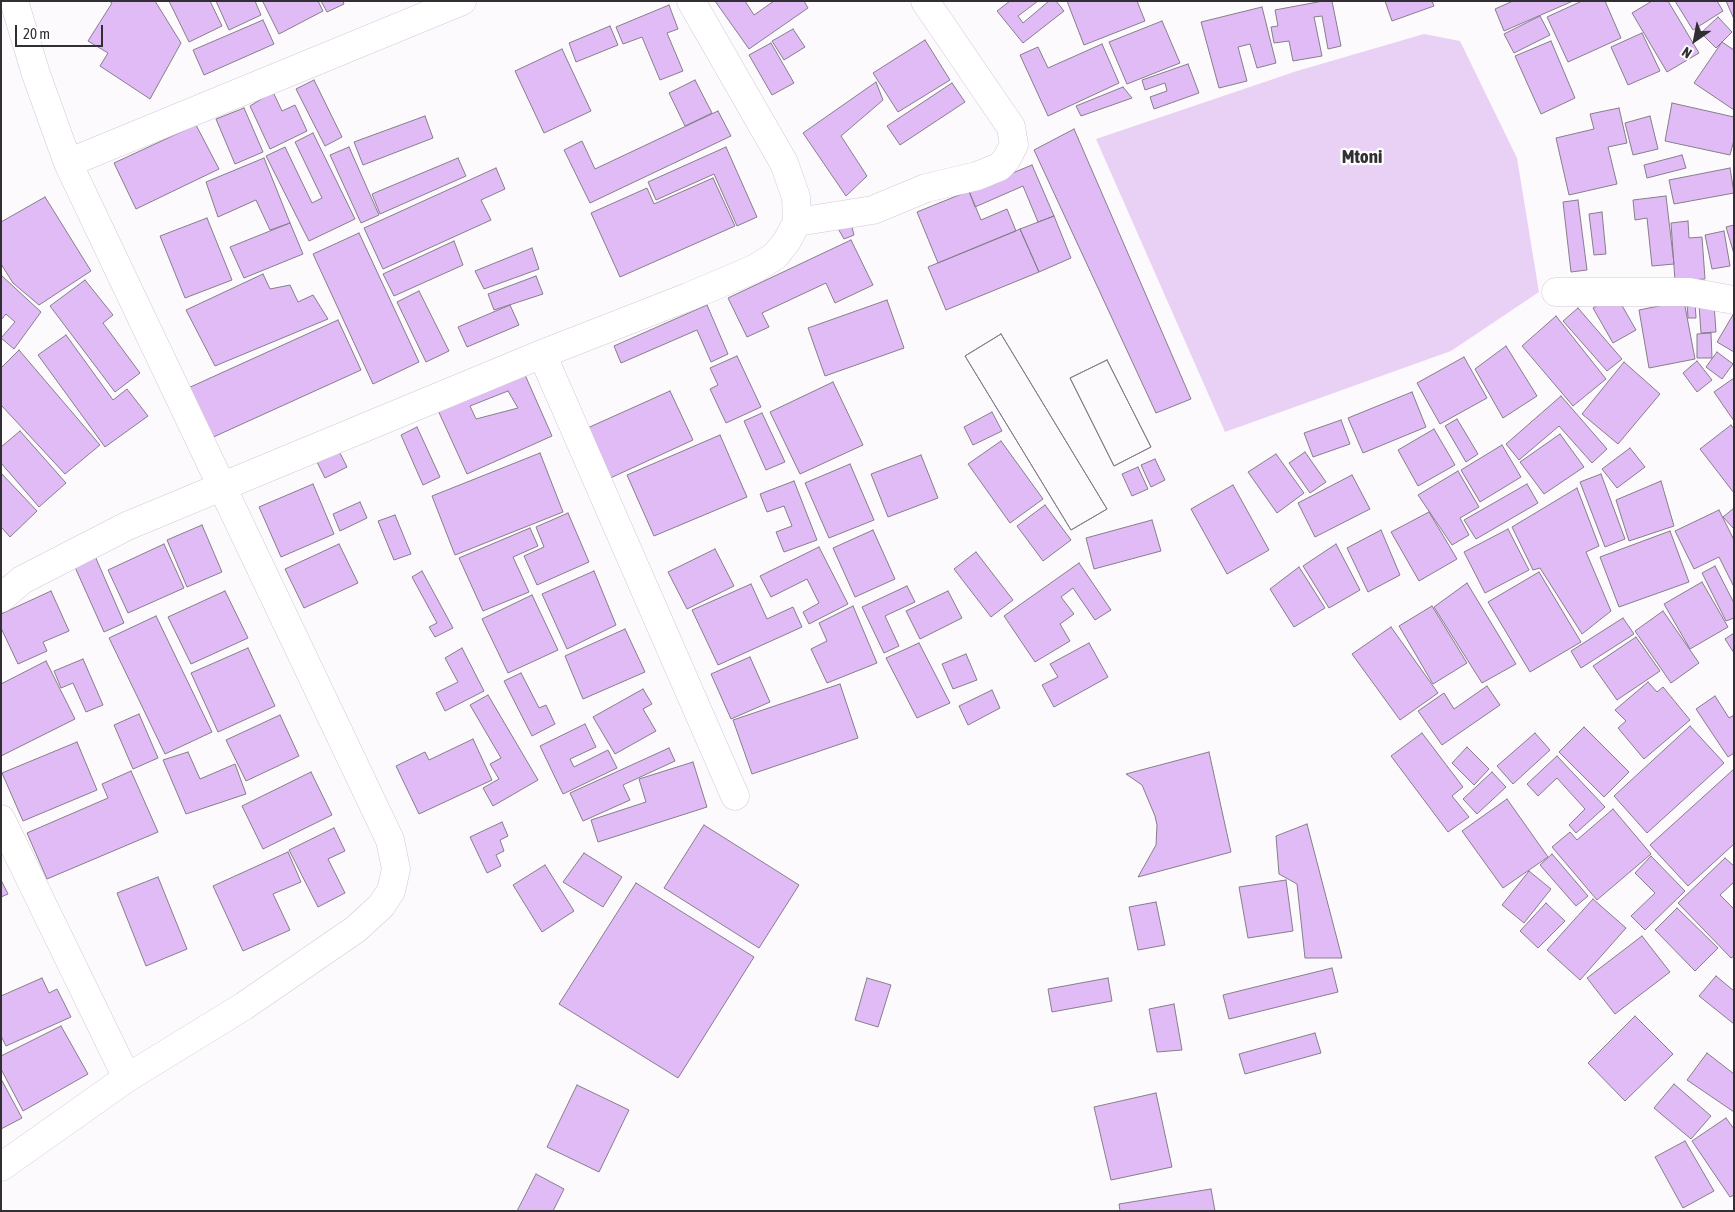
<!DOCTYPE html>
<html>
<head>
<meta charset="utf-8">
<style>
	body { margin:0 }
	#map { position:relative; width:1735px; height:1212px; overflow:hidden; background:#fcfafd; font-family:"Asap Condensed",sans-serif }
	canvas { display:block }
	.frame { position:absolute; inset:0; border:2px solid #322f34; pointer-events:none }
	.north { position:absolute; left:1670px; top:15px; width:50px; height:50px; -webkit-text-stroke:4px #fff; paint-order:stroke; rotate:213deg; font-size:14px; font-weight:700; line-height:20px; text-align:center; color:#322f34 }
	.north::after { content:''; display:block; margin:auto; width:18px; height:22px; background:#322f34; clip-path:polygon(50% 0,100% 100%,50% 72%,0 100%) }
	.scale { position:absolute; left:15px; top:25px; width:88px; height:22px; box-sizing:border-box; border:2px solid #322f34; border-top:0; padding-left:6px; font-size:15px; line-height:18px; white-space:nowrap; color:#322f34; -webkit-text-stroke:4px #fff; paint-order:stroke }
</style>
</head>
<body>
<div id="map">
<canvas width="1735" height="1212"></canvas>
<div class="frame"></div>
<div class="north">N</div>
<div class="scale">20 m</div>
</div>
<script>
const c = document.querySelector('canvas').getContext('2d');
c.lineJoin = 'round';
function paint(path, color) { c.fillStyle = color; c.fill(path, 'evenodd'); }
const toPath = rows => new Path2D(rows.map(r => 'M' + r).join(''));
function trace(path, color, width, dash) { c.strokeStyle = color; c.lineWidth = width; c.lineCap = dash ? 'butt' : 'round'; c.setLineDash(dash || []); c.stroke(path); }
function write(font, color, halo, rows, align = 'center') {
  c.font = font + ' "Asap Condensed",sans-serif'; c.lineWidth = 4.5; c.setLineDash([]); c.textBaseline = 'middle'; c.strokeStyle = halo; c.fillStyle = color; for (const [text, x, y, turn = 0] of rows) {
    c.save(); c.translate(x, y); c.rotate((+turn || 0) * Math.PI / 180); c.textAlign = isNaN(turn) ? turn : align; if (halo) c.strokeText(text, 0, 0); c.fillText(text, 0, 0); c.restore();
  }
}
paint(toPath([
	[1424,34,1460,41,1517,158,1539,292,1451,351,1225,432,1096,139,1297,71]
]), '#e9d1f6');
const building = toPath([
	[109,1,155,1,181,43,150,99,100,66,108,53,88,41,112,3,109,1],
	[169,1,210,1,222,26,189,42,169,1],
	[216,1,255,1,261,15,229,30,216,1],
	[265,1,318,1,323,11,279,34,263,2,265,1],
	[321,1,343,1,344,4,327,12,321,1],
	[715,1,745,1,754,15,774,1,804,1,808,8,749,49,715,1],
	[1010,1,1038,1,1018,16,1023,23,1049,1,1056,1,1064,11,1023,43,997,11,1010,1],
	[1067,1,1137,1,1145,21,1084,45,1067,1],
	[1323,1,1332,1,1341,46,1328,49,1322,16,1314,17,1322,56,1293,61,1289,41,1274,43,1271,27,1278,26,1275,10,1323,1],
	[1385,1,1432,1,1434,6,1392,21,1385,1],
	[1513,1,1573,1,1504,31,1495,9,1513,1],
	[1582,1,1605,1,1621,38,1568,62,1547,17,1582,1],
	[1652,1,1668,1,1699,53,1667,72,1632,13,1652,1],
	[1675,1,1717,1,1723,11,1693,30,1675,1],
	[1726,1,1734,1,1734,19,1726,1],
	[669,5,678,29,667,33,683,71,660,80,642,37,623,44,616,27,669,5],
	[1262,7,1276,63,1257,68,1250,44,1238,47,1247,81,1219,88,1201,22,1262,7],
	[1540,16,1550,35,1514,53,1504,34,1540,16],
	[1718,17,1732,32,1716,48,1701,33,1718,17],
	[263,20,274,44,204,75,193,50,263,20],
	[1162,21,1180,63,1127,84,1109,42,1162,21],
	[610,26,618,45,576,62,569,43,610,26],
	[793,29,805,47,784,60,772,41,793,29],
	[1642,33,1660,71,1628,85,1611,47,1642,33],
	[925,40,950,80,898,112,873,73,925,40],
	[1551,41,1575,98,1541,114,1515,56,1551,41],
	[1722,42,1734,50,1734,110,1694,83,1722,42],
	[771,43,794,83,772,95,749,55,771,43],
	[1102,44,1119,83,1048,116,1020,55,1038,47,1048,68,1102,44],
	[562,49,591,111,544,133,515,71,562,49],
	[1188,64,1199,93,1154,109,1150,97,1167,91,1165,83,1145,90,1142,80,1188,64],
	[314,80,342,137,325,146,296,89,314,80],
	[695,80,712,113,685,126,669,93,695,80],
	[876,82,883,100,841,136,867,176,846,196,803,133,876,82],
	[952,83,965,102,900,145,887,126,952,83],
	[1123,87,1132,98,1081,116,1076,106,1123,87],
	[273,92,282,111,295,105,307,131,270,149,250,106,273,92],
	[1672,103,1734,117,1734,140,1730,155,1665,141,1672,103],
	[244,108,263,152,235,164,216,119,244,108],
	[1619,108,1627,143,1608,147,1617,184,1569,195,1556,138,1594,129,1590,114,1619,108],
	[718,111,731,136,590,203,564,150,582,141,595,169,718,111],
	[425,116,433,138,363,165,354,142,425,116],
	[1650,116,1658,149,1633,155,1625,123,1650,116],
	[196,125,219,169,136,209,114,163,196,125],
	[1074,129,1191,399,1156,413,1034,150,1074,129],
	[313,133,355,219,309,241,266,156,285,147,312,203,322,198,295,142,313,133],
	[349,147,379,215,361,223,330,155,349,147],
	[726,147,757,217,737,226,714,174,656,200,648,182,726,147],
	[1682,155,1686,168,1647,178,1644,165,1682,155],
	[264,158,290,223,270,230,256,200,218,217,206,182,264,158],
	[458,158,466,176,380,214,372,194,458,158],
	[1032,165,1054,216,1038,222,1023,186,975,207,969,191,1032,165],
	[496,168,505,189,481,200,491,220,383,269,364,228,496,168],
	[1730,168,1734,193,1674,204,1669,180,1730,168],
	[713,178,735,226,620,277,591,213,647,188,654,204,713,178],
	[969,191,981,220,1007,209,1016,231,938,263,917,212,969,191],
	[1666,196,1674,264,1652,266,1647,218,1635,220,1633,200,1666,196],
	[45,197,91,271,39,305,13,283,1,264,1,222,45,197],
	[1578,200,1587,270,1571,272,1563,202,1578,200],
	[1602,212,1606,254,1594,255,1589,214,1602,212],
	[1054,216,1071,258,1039,272,1020,229,1054,216],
	[207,218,232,280,185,298,160,236,207,218],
	[1688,221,1689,238,1702,237,1705,279,1675,281,1671,223,1688,221],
	[290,223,303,254,244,278,230,247,290,223],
	[851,223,854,235,844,239,836,225,851,223],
	[1734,225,1734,254,1726,227,1734,225],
	[1020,229,1039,272,946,310,928,267,1020,229],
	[1724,231,1730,266,1712,269,1705,235,1724,231],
	[359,233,419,362,373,384,313,254,359,233],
	[851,240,873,285,835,303,826,283,762,313,769,327,747,337,728,298,851,240],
	[454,241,463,265,394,296,383,274,454,241],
	[532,248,539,269,484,289,475,271,532,248],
	[263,274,270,289,290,285,298,302,313,295,328,319,215,366,186,310,263,274],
	[1,275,41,312,14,349,1,338,15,322,6,314,1,320,1,275],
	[536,276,543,294,494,310,488,294,536,276],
	[85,280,113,315,103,323,140,373,115,392,50,306,85,280],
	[419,291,449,351,426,362,397,302,419,291],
	[1616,295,1636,330,1613,343,1593,308,1616,295],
	[887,300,904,348,825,376,808,328,887,300],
	[1684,301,1695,359,1649,368,1639,310,1684,301],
	[1695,302,1696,318,1688,318,1687,303,1695,302],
	[1714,304,1716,332,1701,333,1699,305,1714,304],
	[510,305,519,325,467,347,458,327,510,305],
	[707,305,728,354,711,362,697,330,621,363,614,346,707,305],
	[1578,308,1622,359,1607,371,1563,321,1578,308],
	[1734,313,1734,352,1717,342,1734,313],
	[1556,316,1606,379,1573,406,1522,346,1556,316],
	[338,320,361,370,209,439,186,389,338,320],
	[1711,333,1712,358,1697,358,1697,334,1711,333],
	[1001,334,1107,509,1071,530,965,356,1001,334],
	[1001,334,1107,509,1071,530,965,356,1001,334],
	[66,335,113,400,127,389,148,416,105,447,38,355,66,335],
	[1506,346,1537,396,1503,418,1475,369,1506,346],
	[19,350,100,445,65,474,1,405,1,368,19,350],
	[1717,352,1733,364,1722,379,1706,367,1717,352],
	[737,356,761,407,726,423,710,389,718,385,710,368,737,356],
	[1464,357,1487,398,1440,424,1417,383,1464,357],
	[1107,360,1151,447,1114,466,1070,378,1107,360],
	[1107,360,1151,447,1114,466,1070,378,1107,360],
	[1697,361,1712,380,1697,392,1683,373,1697,361],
	[1624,362,1660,394,1618,444,1582,414,1624,362],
	[522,368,552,436,467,474,436,406,522,368],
	[1734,378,1734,421,1714,392,1734,378],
	[833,382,863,445,800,474,770,412,833,382],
	[508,391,518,408,476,419,470,406,508,391],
	[670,391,693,440,606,480,583,430,670,391],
	[1412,392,1426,427,1363,453,1348,418,1412,392],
	[1561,396,1607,449,1592,463,1559,426,1519,460,1506,444,1561,396],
	[992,412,1002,431,973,445,964,427,992,412],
	[762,413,785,462,766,470,744,421,762,413],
	[1457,419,1478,454,1466,462,1445,426,1457,419],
	[1341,420,1350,444,1313,457,1304,433,1341,420],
	[1731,425,1734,429,1734,493,1700,449,1731,425],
	[417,427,440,477,423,485,401,435,417,427],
	[1434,429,1455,465,1418,486,1398,450,1434,429],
	[20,431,66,483,39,507,1,463,1,447,20,431],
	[1560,434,1584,467,1544,494,1520,462,1560,434],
	[720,435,747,497,654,536,627,475,720,435],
	[1001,441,1043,499,1010,523,968,464,1001,441],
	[1502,445,1521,477,1480,502,1461,470,1502,445],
	[1630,448,1645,467,1617,488,1602,469,1630,448],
	[339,451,347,467,325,478,317,462,339,451],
	[1305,452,1326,482,1310,493,1289,463,1305,452],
	[540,453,563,512,455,555,432,496,540,453],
	[1276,454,1304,493,1277,513,1248,472,1276,454],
	[921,455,938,498,888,517,871,474,921,455],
	[1155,459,1165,480,1151,487,1141,465,1155,459],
	[850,464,874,520,829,538,805,483,850,464],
	[1138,467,1148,489,1132,496,1122,474,1138,467],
	[1458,471,1479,507,1460,518,1469,535,1452,545,1418,495,1458,471],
	[1,473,37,511,10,537,1,527,1,473],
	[1601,474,1625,539,1605,547,1580,482,1601,474],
	[1352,475,1370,509,1315,537,1298,503,1352,475],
	[794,481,817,540,784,552,776,532,792,526,784,506,767,512,760,494,794,481],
	[1661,481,1674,526,1629,541,1616,500,1661,481],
	[313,484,334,534,281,557,259,507,313,484],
	[1527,484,1538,503,1476,539,1464,520,1527,484],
	[1233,485,1269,550,1227,574,1191,509,1233,485],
	[1577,488,1599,546,1586,552,1611,611,1582,634,1540,568,1533,570,1512,527,1577,488],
	[360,502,367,518,340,531,333,514,360,502],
	[1045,505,1071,540,1043,561,1017,526,1045,505],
	[1734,508,1734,529,1723,517,1734,508],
	[1719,510,1734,540,1734,587,1719,557,1694,569,1675,531,1719,510],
	[1429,512,1457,559,1419,581,1391,532,1429,512],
	[568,513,589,562,537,585,524,556,544,547,536,527,568,513],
	[395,515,411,554,394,560,378,521,395,515],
	[1152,520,1161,551,1094,569,1086,538,1152,520],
	[202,525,222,572,187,587,167,540,202,525],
	[530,528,538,546,513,557,529,592,483,611,459,558,530,528],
	[1508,529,1529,570,1485,593,1464,552,1508,529],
	[873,530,895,579,855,597,833,548,873,530],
	[1381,530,1400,575,1368,592,1347,548,1381,530],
	[1670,531,1689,582,1619,607,1600,557,1670,531],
	[164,544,184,588,128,613,108,570,164,544],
	[339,544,358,583,304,608,285,569,339,544],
	[1336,544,1360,590,1329,608,1303,566,1336,544],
	[819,547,848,604,809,624,803,612,819,603,807,579,771,597,760,576,819,547],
	[715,549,734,586,687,609,668,572,715,549],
	[976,552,1013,600,991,617,954,569,976,552],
	[95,556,124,623,104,632,74,565,95,556],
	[1079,563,1111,610,1095,620,1073,588,1061,597,1074,614,1060,624,1070,641,1035,662,1004,616,1079,563],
	[1715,566,1734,603,1734,618,1726,621,1702,573,1715,566],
	[1299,567,1325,608,1294,627,1270,589,1299,567],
	[422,571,453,628,435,637,429,627,437,623,412,577,422,571],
	[594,571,616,625,567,649,542,594,594,571],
	[1539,572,1581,642,1530,672,1488,602,1539,572],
	[1702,582,1728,627,1690,649,1664,604,1702,582],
	[1467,583,1516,664,1482,683,1434,607,1467,583],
	[751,584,767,619,793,607,802,627,718,665,692,610,751,584],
	[907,586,915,602,885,616,899,646,884,653,862,607,907,586],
	[51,591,69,631,43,642,47,651,18,664,1,628,1,614,51,591],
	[225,591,248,638,191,664,168,617,225,591],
	[948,591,962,618,920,639,906,611,948,591],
	[532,595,558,650,508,673,482,619,532,595],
	[853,606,877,663,827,683,811,649,827,641,819,623,853,606],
	[1432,606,1467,663,1433,684,1399,626,1432,606],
	[1663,611,1699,663,1671,683,1635,631,1663,611],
	[156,616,212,732,165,754,109,638,156,616],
	[1623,618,1634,634,1581,668,1571,651,1623,618],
	[1391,627,1438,693,1400,720,1352,654,1391,627],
	[625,629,645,672,583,699,565,656,625,629],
	[1734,633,1734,653,1725,639,1734,633],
	[1636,637,1660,671,1617,700,1593,666,1636,637],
	[919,643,950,703,917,718,886,658,919,643],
	[1089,643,1108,677,1054,707,1042,685,1058,677,1050,664,1089,643],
	[248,648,275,706,218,732,191,673,248,648],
	[462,648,484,691,445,711,436,693,458,682,445,658,462,648],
	[966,654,977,680,953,689,942,664,966,654],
	[750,657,770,702,731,719,711,674,750,657],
	[83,659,103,705,86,712,73,683,61,688,54,671,83,659],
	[46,661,75,719,1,756,1,684,46,661],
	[521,673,539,708,546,705,555,724,532,736,504,681,521,673],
	[1648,682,1657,692,1663,687,1690,720,1644,759,1618,728,1626,721,1615,710,1648,682],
	[840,684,858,738,752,774,733,720,840,684],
	[1487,686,1500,705,1442,745,1418,711,1444,693,1454,709,1487,686],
	[643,689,652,704,643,709,656,731,615,754,593,717,643,689],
	[992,690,1000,708,968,725,959,706,992,690],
	[488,695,538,780,493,806,483,788,499,779,490,764,501,758,470,705,488,695],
	[1715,696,1729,718,1734,715,1734,753,1728,757,1696,709,1715,696],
	[139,714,158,758,133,769,114,725,139,714],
	[280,715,299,756,246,781,226,740,280,715],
	[585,724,596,747,570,759,574,767,608,750,617,768,563,794,540,746,585,724],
	[1690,726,1724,763,1647,833,1614,796,1690,726],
	[1584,727,1629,772,1604,797,1559,752,1584,727],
	[1422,733,1463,787,1452,796,1469,817,1448,832,1391,756,1422,733],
	[1535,733,1550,750,1513,784,1497,766,1535,733],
	[473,739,492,780,419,814,396,766,425,752,429,760,473,739],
	[77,742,97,790,23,821,2,773,77,742],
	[1467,747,1489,769,1474,785,1452,763,1467,747],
	[669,748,675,761,623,785,630,800,583,821,570,793,669,748],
	[188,752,200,779,235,764,246,794,186,814,163,760,188,752],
	[1209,752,1231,852,1138,877,1156,845,1157,825,1155,816,1142,785,1126,774,1209,752],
	[1557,756,1605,807,1576,833,1569,825,1585,809,1557,778,1538,796,1527,784,1557,756],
	[693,762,707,807,598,842,591,820,646,802,639,779,693,762],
	[1734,769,1734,844,1688,886,1650,845,1734,769],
	[131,771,158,832,47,879,27,833,108,798,102,784,131,771],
	[311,772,332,815,263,849,242,806,311,772],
	[1492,772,1506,787,1477,814,1463,799,1492,772],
	[1507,799,1548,857,1503,888,1462,831,1507,799],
	[1613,809,1651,854,1597,900,1552,847,1570,832,1577,840,1613,809],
	[502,822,508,836,500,840,504,851,496,855,501,866,487,873,470,837,502,822],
	[1307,824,1342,958,1305,958,1297,884,1279,874,1276,836,1307,824],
	[704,825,799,885,759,948,664,888,704,825],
	[334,828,345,851,328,859,345,893,318,907,289,850,334,828],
	[288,852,301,882,273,894,290,930,243,951,213,886,288,852],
	[584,853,622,877,603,907,563,882,584,853],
	[1552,854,1588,896,1576,906,1540,865,1552,854],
	[1651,856,1685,891,1645,930,1631,916,1655,893,1635,873,1651,856],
	[1725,858,1734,866,1734,882,1720,895,1734,909,1734,956,1731,958,1678,903,1725,858],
	[545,865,574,911,542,932,513,885,545,865],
	[1529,871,1551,889,1524,923,1502,905,1529,871],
	[158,877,187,949,146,966,117,893,158,877],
	[1,880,8,894,1,897,1,880],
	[1286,880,1293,931,1248,938,1239,887,1286,880],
	[636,883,754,957,678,1078,559,1004,636,883],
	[1593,899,1626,928,1580,980,1547,950,1593,899],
	[1156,902,1165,945,1138,950,1129,907,1156,902],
	[1546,903,1565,921,1538,948,1520,931,1546,903],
	[1677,908,1718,948,1695,971,1655,930,1677,908],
	[1642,936,1670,972,1615,1014,1587,978,1642,936],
	[1332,968,1338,992,1229,1019,1223,995,1332,968],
	[1716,976,1734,991,1734,1024,1699,996,1716,976],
	[42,978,49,993,57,989,71,1017,6,1046,1,1036,1,996,42,978],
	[867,978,891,985,878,1027,855,1020,867,978],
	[1108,978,1112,1001,1052,1012,1048,989,1108,978],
	[1174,1004,1182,1050,1157,1052,1149,1009,1174,1004],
	[1635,1016,1673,1054,1625,1101,1588,1063,1635,1016],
	[61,1026,88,1074,23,1111,1,1069,1,1056,61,1026],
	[1315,1033,1321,1053,1245,1074,1239,1054,1315,1033],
	[1707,1053,1734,1074,1734,1112,1687,1080,1707,1053],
	[1,1079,22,1118,1,1129,1,1079],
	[1674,1084,1711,1116,1691,1139,1654,1108,1674,1084],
	[577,1085,629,1110,599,1172,547,1147,577,1085],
	[1156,1093,1172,1167,1111,1180,1094,1107,1156,1093],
	[1726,1118,1734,1129,1734,1195,1730,1197,1692,1141,1726,1118],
	[1685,1141,1714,1191,1683,1208,1655,1157,1685,1141],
	[536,1174,564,1189,553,1211,517,1211,536,1174],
	[1211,1189,1215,1211,1120,1211,1119,1204,1211,1189]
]);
paint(building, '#e1bbf5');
trace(building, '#867e8b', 1);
const street = toPath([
	[68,163,462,1],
	[797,222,873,210,926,188,977,176,999,167,1006,160,1014,145,1011,127,925,1],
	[1556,292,1689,292,1734,300],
	[542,354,735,796],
	[1,598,22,580,127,526,542,354,688,297,754,269,775,256,787,241,797,222,796,197,784,163,691,1],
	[1,819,127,1078],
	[1,1167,127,1078,244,1006,356,929,381,906,391,891,396,869,390,840,68,163,36,74,14,1]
]);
trace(street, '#d2c9d7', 29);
trace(street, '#fff', 28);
write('bold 19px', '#322f34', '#fff', [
	["Mtoni",1362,157]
]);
</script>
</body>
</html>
